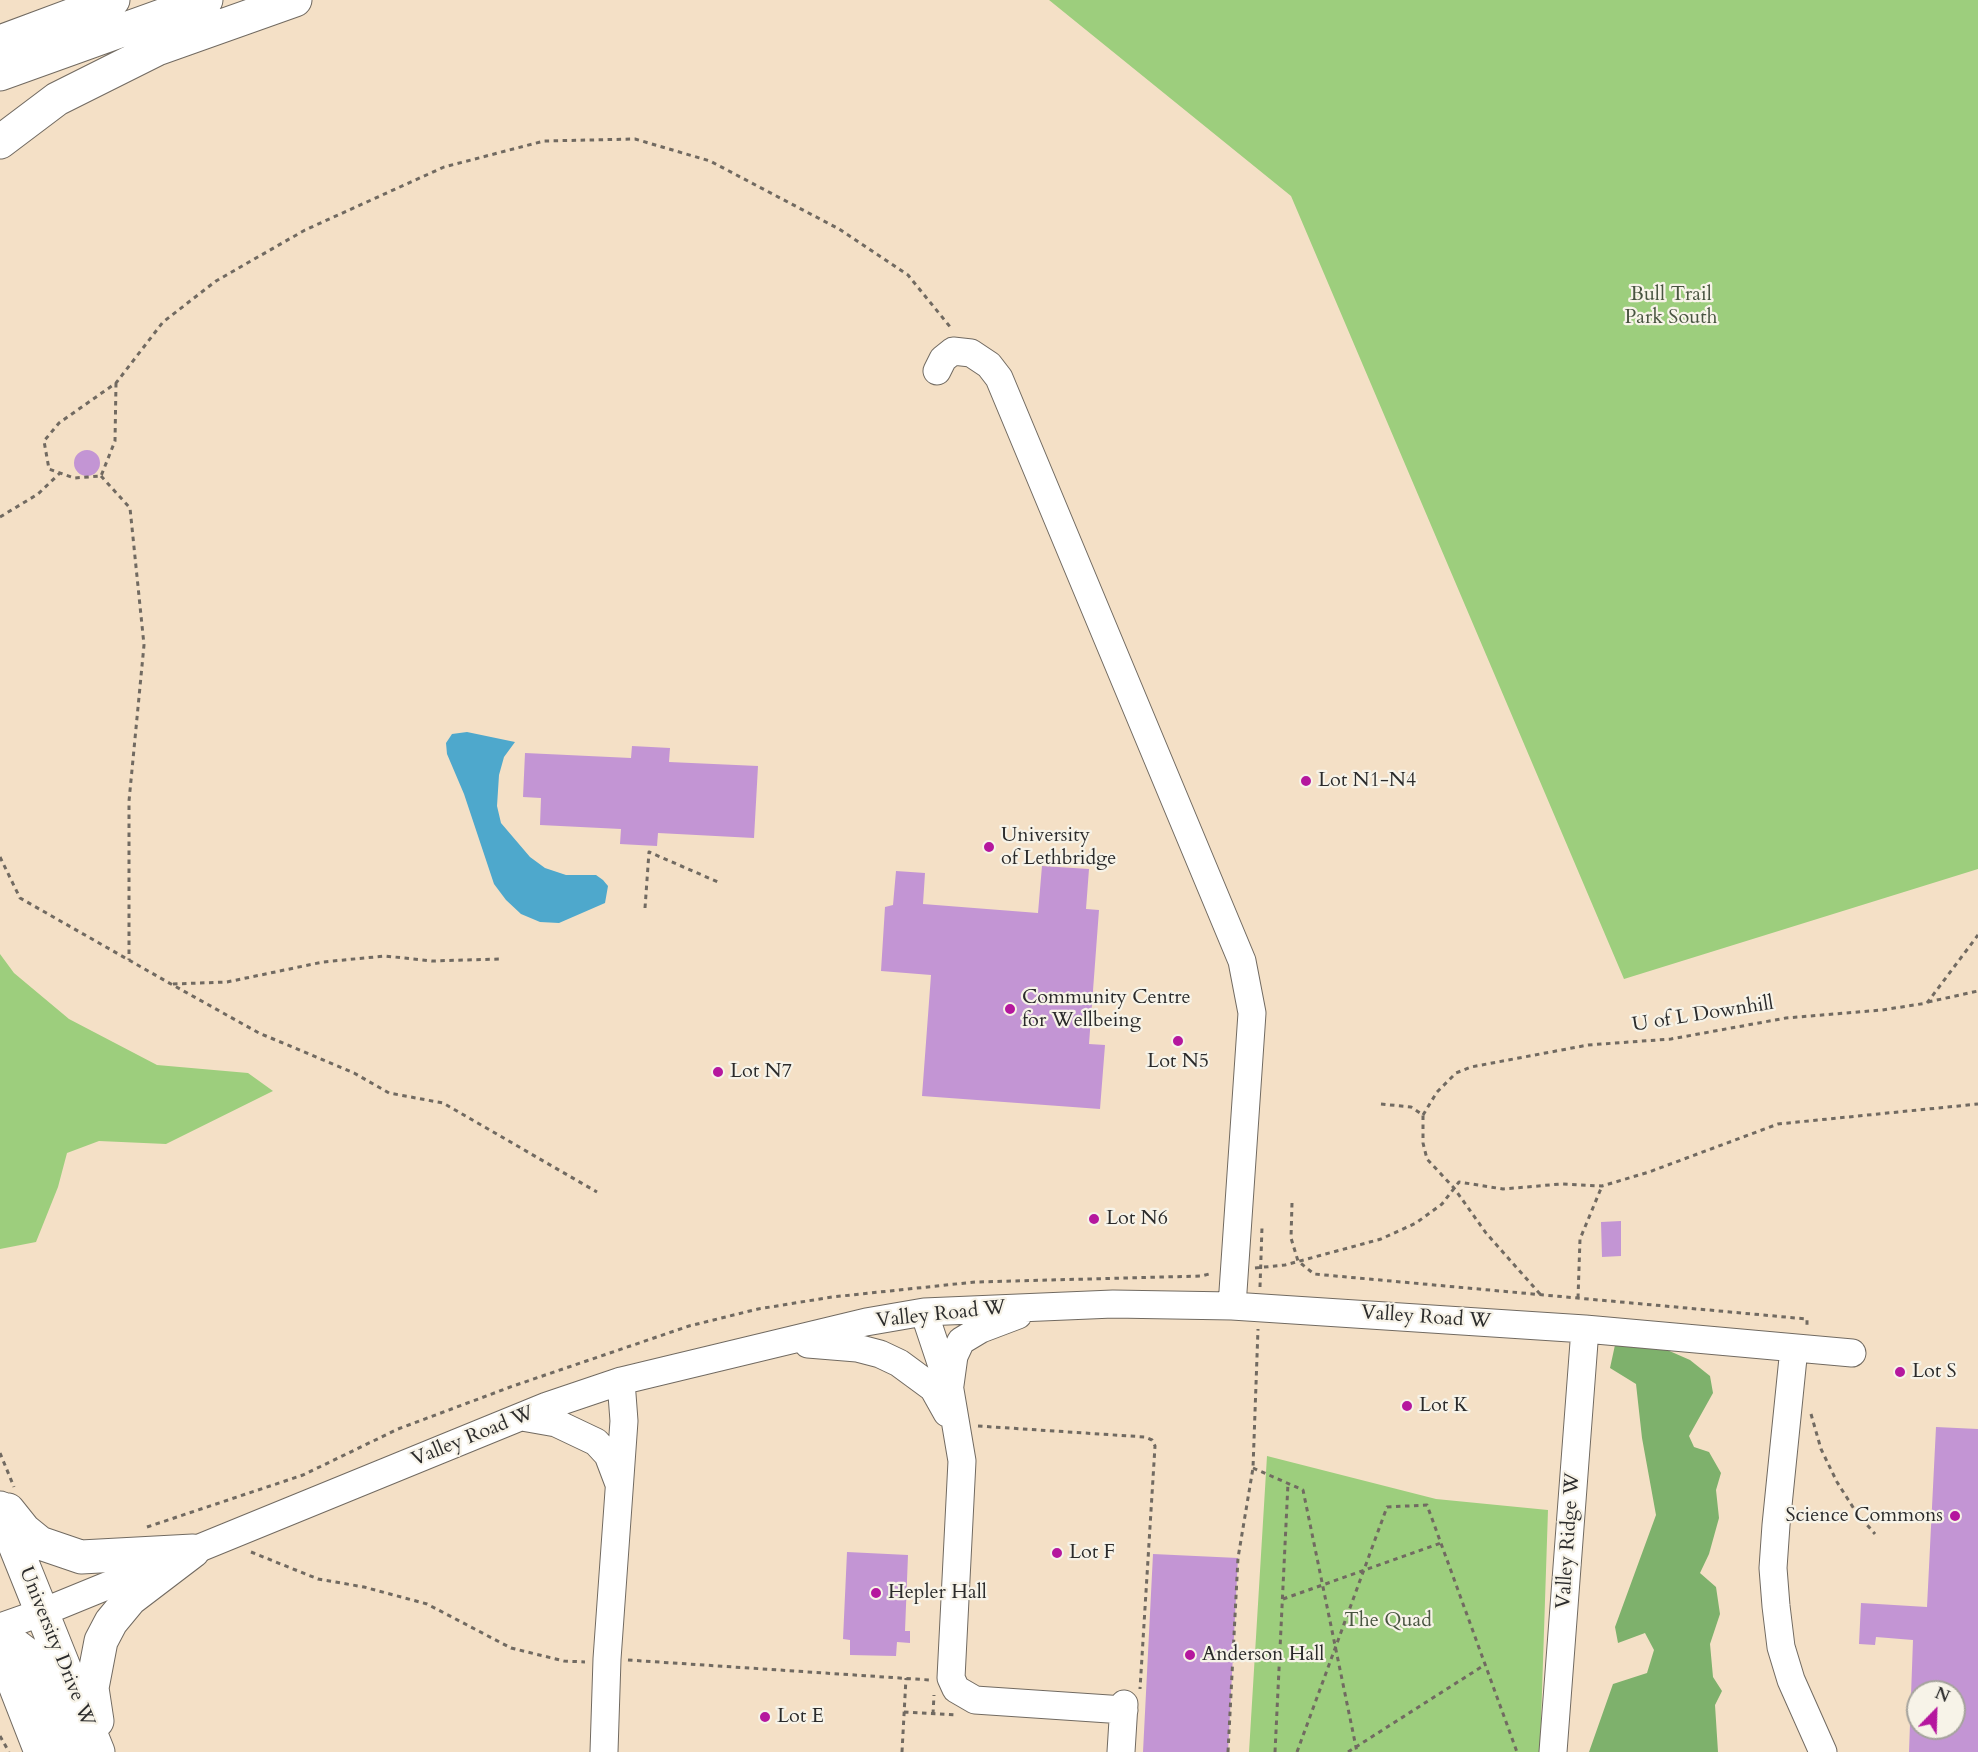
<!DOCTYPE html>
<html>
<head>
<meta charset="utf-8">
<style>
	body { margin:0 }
	#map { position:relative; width:1978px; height:1752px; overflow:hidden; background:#f4e0c6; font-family:Cardo,serif }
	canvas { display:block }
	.north { position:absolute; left:1906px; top:1680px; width:60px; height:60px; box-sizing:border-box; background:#f7f3e8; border:2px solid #a5a39c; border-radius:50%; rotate:23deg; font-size:16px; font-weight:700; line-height:24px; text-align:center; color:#2b2b2b }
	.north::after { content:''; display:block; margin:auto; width:21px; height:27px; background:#b5179e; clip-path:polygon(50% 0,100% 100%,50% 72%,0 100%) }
</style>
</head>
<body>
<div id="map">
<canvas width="1978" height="1752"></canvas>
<div class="north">N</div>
</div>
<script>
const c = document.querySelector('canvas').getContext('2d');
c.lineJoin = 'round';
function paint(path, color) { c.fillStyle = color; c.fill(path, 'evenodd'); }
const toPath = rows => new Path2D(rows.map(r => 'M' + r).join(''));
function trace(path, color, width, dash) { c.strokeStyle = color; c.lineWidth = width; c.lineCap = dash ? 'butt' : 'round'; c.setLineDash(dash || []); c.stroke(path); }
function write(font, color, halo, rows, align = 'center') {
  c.font = font + ' Cardo,serif'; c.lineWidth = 4.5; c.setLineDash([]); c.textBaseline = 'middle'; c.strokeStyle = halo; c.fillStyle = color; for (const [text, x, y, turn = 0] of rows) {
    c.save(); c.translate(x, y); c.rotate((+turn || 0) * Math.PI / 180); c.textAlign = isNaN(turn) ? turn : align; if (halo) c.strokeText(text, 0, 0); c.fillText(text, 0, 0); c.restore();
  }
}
paint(toPath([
	[1049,0,1978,0,1978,869,1624,979,1291,196],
	[0,954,14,973,69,1019,157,1065,248,1073,273,1091,166,1144,99,1141,67,1153,58,1187,36,1242,0,1249],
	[1267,1456,1436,1499,1548,1510,1540,1752,1249,1752]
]), '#9dce7d');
paint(toPath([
	[1615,1345,1658,1346,1690,1360,1710,1376,1713,1393,1689,1436,1694,1447,1709,1452,1721,1473,1716,1490,1719,1518,1709,1554,1700,1573,1716,1587,1720,1614,1710,1644,1713,1677,1722,1691,1715,1705,1718,1752,1589,1752,1613,1684,1647,1673,1654,1650,1645,1633,1618,1643,1615,1627,1656,1515,1642,1438,1636,1384,1610,1368]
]), '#7eb16c');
paint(toPath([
	[467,732,515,742,504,757,499,775,497,806,501,823,530,857,545,868,566,875,596,875,603,880,608,886,605,903,559,923,540,922,521,914,506,900,494,884,464,794,447,754,446,743,452,734]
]), '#4ea8cc');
paint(toPath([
	'74 463a13 13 0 1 1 26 0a13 13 0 1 1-26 0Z',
	[632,746,670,748,669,762,758,766,754,838,658,833,657,846,620,844,621,829,540,825,541,798,523,797,525,753,631,758],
	[1042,866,1089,869,1086,909,1099,910,1089,1044,1105,1045,1100,1109,922,1096,931,975,881,971,885,907,893,905,896,871,925,873,923,904,1038,913],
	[1621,1221,1621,1256,1602,1257,1601,1222],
	[1936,1427,1978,1429,1978,1752,1909,1752,1913,1640,1876,1637,1875,1645,1859,1644,1861,1603,1927,1607],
	[1918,1692,1954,1692,1954,1728,1918,1728],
	[847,1552,908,1555,905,1631,910,1631,910,1643,897,1642,896,1656,850,1655,850,1640,843,1639],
	[1153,1554,1238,1558,1228,1752,1143,1752]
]), '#c395d4');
const minor = toPath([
	[937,371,943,359,953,351,971,353,989,365,999,378,1242,961,1252,1013,1232,1306],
	[924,1312,950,1390,962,1461,951,1678,956,1689,975,1700,1124,1710],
	[808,1344,857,1348,880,1354,899,1363,933,1388,947,1413],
	[1794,1348,1776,1525,1773,1568,1776,1606,1781,1647,1791,1680,1823,1752],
	[950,1385,954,1356,961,1341,981,1329,1018,1315],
	[522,1417,556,1423,596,1442,608,1455,619,1484],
	[0,1627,43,1612,547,1406,621,1381,866,1322,924,1312,1113,1304,1232,1306,1585,1329,1852,1353],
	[604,1752,607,1659,624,1421,621,1381],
	[1121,1752,1124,1704],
	[1553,1752,1585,1329]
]);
const major = toPath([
	[0,1508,98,1752],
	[8,1510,24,1530,40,1543,81,1557,193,1551],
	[0,1634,29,1656,73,1752],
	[0,1647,41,1752],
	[97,1721,92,1688,101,1641,111,1622,130,1599,193,1551]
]);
const highway = toPath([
	[0,42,113,0],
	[0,74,206,0],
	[0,142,57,99,157,49,295,0]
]);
trace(minor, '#716a61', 29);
trace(major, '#716a61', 35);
trace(highway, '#716a61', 35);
trace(toPath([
	[116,383,115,441,101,476,74,478,49,469,44,441,59,423,116,383,163,322,216,281,305,230,444,167,544,141,635,139,710,161,839,229,908,275,951,328],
	[101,476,130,508,144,645,129,801,129,960],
	[0,517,38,494,60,473],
	[0,857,20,898,171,984,259,1033,354,1073,389,1093,443,1103,597,1192],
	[645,908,649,852,718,882],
	[173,984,227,982,323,962,385,956,432,961,499,959],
	[1928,1002,1978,991],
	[1381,1104,1411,1107,1423,1115,1423,1143,1427,1159,1454,1188,1486,1233,1540,1294],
	[1423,1115,1437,1092,1456,1073,1471,1067,1588,1045,1671,1039,1786,1018,1882,1010,1927,1003,1978,935],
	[1292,1203,1291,1238,1298,1261,1314,1274,1807,1319,1807,1327],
	[1255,1268,1285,1265,1381,1239,1416,1223,1442,1204,1459,1182,1503,1189,1561,1184,1602,1186,1649,1172,1778,1124,1978,1104],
	[1260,1287,1262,1227],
	[1578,1298,1580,1239,1602,1186],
	[1811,1414,1821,1449,1837,1482,1856,1512,1875,1534],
	[978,1426,1145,1437,1152,1440,1155,1446,1140,1689],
	[0,1453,14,1487],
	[1253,1468,1303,1490,1357,1752],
	[147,1527,303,1475,398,1429,513,1386,689,1326,758,1309,832,1297,975,1282,1201,1276,1213,1273],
	[251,1552,318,1579,364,1587,427,1604,511,1648,564,1661,585,1662],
	[1283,1599,1441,1543],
	[628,1660,930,1680],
	[904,1712,956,1715],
	[933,1714,934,1695],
	[0,1736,9,1752],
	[902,1752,906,1678],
	[1228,1752,1238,1558,1253,1468,1258,1329],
	[1275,1752,1288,1483],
	[1297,1752,1387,1507,1427,1505,1517,1752],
	[1348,1752,1486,1664]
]), '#716a61', 3, [4.5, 4.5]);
trace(minor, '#fff', 27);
trace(major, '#fff', 33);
trace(highway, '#fff', 33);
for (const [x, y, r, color] of [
	[1306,781,6,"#b5179e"],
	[989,847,6,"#b5179e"],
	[1010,1009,6,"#b5179e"],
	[1178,1041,6,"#b5179e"],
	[718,1072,6,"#b5179e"],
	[1094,1219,6,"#b5179e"],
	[1900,1372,6,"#b5179e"],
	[1407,1406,6,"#b5179e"],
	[1955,1516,6,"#b5179e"],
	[1057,1553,6,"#b5179e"],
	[876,1593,6,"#b5179e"],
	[1190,1655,6,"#b5179e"],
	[765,1717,6,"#b5179e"]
]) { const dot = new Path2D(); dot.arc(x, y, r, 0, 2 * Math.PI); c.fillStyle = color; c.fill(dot); trace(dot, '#f7f3e8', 2); }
write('20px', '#485440', '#f7f3e8', [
	["Bull Trail",1671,295],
	["Park South",1671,318],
	["The Quad",1388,1621]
]);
write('20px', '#2b2b2b', '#f7f3e8', [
	["Lot N1-N4",1318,781],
	["University",1001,836],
	["of Lethbridge",1001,859],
	["Community Centre",1022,998],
	["for Wellbeing",1022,1021],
	["Lot N5",1178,1062,"center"],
	["Lot N7",730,1072],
	["Lot N6",1106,1219],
	["Lot S",1912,1372],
	["Lot K",1419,1406],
	["Science Commons",1943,1516,"right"],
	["Lot F",1069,1553],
	["Hepler Hall",888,1593],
	["Anderson Hall",1202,1655],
	["Lot E",777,1717]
], 'left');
write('20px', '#2b2b2b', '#f7f3e8', [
	["U of L Downhill",1703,1015,-9],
	["Valley Road W",941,1315,-6],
	["Valley Road W",1426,1318,4],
	["Valley Road W",473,1437,-22],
	["Valley Ridge W",1569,1541,-86],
	["University Drive W",56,1647,68]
]);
</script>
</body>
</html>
